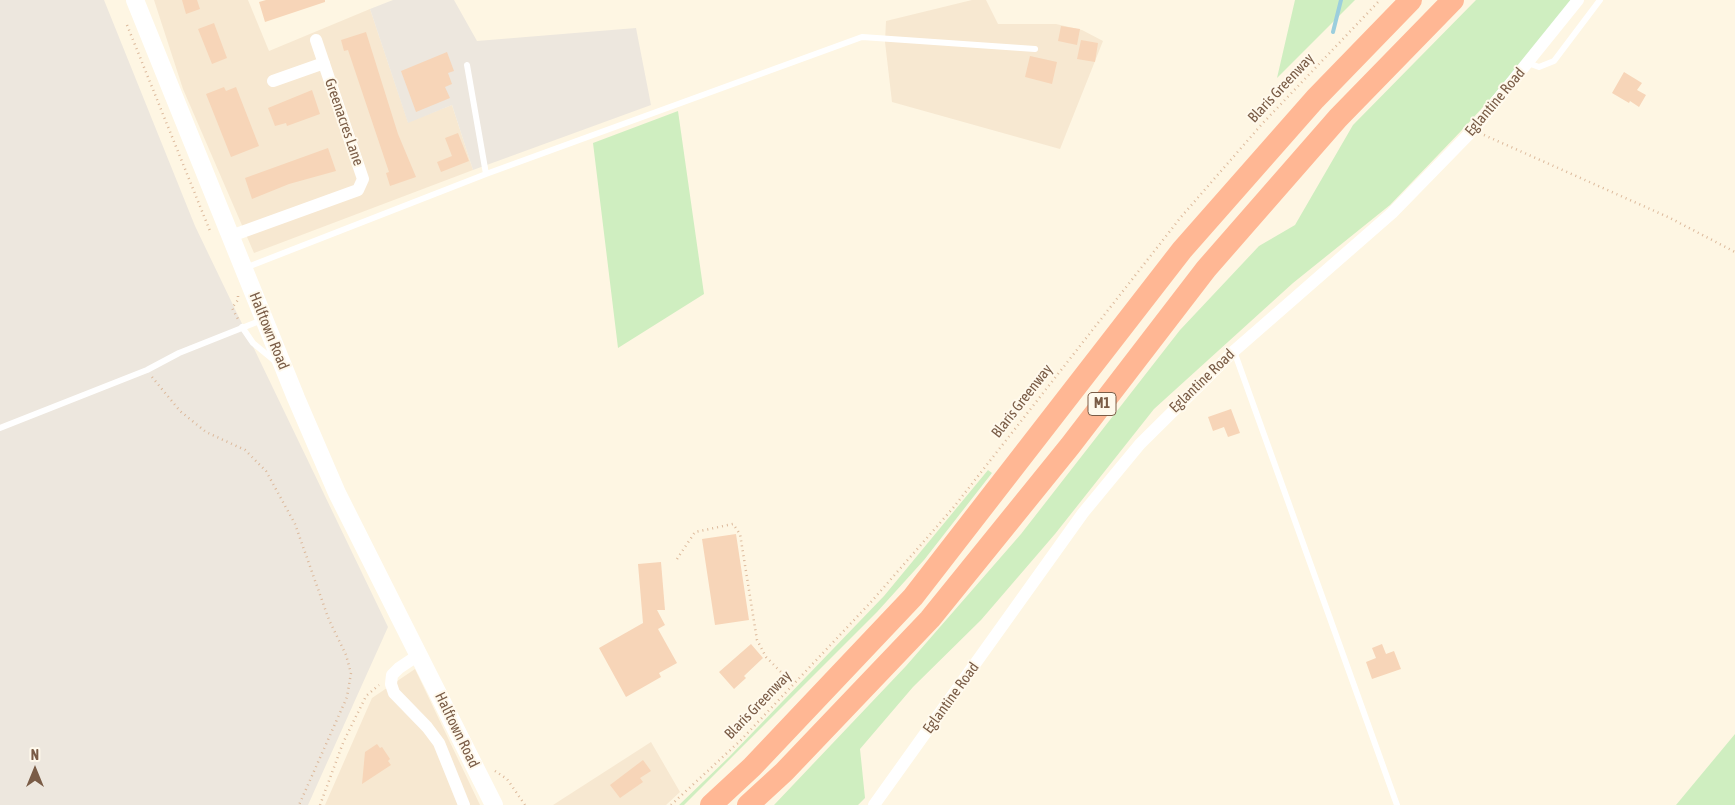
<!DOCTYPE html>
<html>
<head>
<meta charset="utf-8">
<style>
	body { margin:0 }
	#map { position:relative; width:1735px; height:805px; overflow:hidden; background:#fef6e3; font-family:"Asap Condensed",sans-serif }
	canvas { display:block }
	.north { position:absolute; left:10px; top:745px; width:50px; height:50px; -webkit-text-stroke:4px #fff9ec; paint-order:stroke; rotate:0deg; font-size:14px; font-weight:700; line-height:20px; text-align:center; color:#7a5c46 }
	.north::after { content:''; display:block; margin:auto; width:18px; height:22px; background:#7a5c46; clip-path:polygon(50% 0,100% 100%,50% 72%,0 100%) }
</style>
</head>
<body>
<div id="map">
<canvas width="1735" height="805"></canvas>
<div class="north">N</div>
</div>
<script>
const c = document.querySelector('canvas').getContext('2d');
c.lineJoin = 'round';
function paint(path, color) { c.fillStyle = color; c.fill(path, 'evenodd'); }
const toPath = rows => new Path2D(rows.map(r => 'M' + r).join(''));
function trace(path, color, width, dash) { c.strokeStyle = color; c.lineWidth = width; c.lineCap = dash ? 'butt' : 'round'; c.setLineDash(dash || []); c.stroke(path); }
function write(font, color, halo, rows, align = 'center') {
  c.font = font + ' "Asap Condensed",sans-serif'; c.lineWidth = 4; c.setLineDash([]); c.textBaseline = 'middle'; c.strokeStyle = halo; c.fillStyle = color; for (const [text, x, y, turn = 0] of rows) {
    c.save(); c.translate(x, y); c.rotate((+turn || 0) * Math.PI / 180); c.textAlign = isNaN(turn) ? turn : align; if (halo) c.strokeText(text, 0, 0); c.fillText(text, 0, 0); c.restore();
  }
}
paint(toPath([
	[154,0,248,0,269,51,370,9,408,122,452,105,473,170,254,253,183,89],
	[972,0,986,0,998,24,1056,24,1082,30,1103,41,1060,149,892,102,885,42,886,21],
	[415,669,480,805,325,805,372,698],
	[651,742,680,792,666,805,553,805]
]), '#f7e8d1');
paint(toPath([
	[0,0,104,0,195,226,388,627,308,805,0,805],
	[393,0,454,0,477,41,636,28,651,105,473,170,452,105,408,123,370,9]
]), '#ede7de');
paint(toPath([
	[1295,0,1355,0,1277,78],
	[1476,0,1573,0,1532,53,1463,129,1390,205,1293,283,1154,409,1055,534,981,620,913,687,860,749,865,798,858,805,774,805,906,666,1021,534,1180,330,1259,246,1295,225,1353,125],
	[678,111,704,294,618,348,593,143],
	[988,470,992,473,924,560,877,612,684,805,679,805,729,757,884,596],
	[1735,734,1735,805,1676,805]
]), '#cfeec0');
trace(toPath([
	[1333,32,1341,0]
]), '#9bcedd', 4);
paint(toPath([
	[182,0,197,0,200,9,186,14],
	[266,0,325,0,325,2,265,22,259,2],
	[214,23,227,58,212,64,198,29],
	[1061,26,1080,29,1077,45,1058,41],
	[366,32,398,134,416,177,390,186,386,173,389,172,348,50,344,51,341,40],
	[1081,40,1098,43,1095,62,1077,59],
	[447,52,454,71,448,73,452,84,445,87,450,98,416,112,401,71],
	[1030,56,1057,62,1052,84,1025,77],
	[1624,72,1642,83,1637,90,1646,95,1639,107,1630,101,1629,103,1612,93],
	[224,87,226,91,236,87,259,146,231,157,206,94],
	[312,90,320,114,287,126,286,123,275,126,268,108],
	[458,133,469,161,441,172,437,162,452,156,445,138],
	[328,148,336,171,289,184,252,199,245,178],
	[1231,409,1240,433,1228,437,1224,427,1213,431,1208,417],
	[736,534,749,620,715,625,702,539],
	[661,562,665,610,657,610,665,625,658,629,677,663,659,673,661,677,626,697,599,648,643,623,638,564],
	[751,644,763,658,744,676,746,678,734,689,719,672],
	[1382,644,1386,654,1394,651,1401,669,1372,679,1366,662,1376,658,1372,648],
	[377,744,380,748,382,747,390,759,388,761,391,765,362,784,365,752],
	[643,760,651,771,640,778,643,782,620,798,610,785]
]), '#f7d5b8');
trace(toPath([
	[127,25,210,231],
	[1484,135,1668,217,1735,252],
	[238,296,238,300,232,308,238,319],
	[152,377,180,411,206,432,245,450,266,471,295,524,329,620,346,655,351,673,347,697,299,805],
	[677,559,695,532,733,524,740,534,757,640,766,657,794,685],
	[495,771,507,779,525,805],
	[320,805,343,743,366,696,379,685],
	[671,805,741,740,871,602,953,508,1181,217,1262,124,1380,0]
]), '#dcb99b', 2.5, [1, 4]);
trace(toPath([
	[1528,63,1539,67,1554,61,1600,0],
	[467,65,486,174],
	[245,268,486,174,862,37,1035,49],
	[242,327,253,343,276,362],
	[1234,351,1397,805],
	[0,428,147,370,179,353,262,320]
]), '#fff', 6);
trace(toPath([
	[273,81,324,63],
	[231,236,358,190,363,179,316,40],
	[420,654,399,668,392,675,391,684,394,693,427,727,439,743,464,805],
	[874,805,1083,513,1140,444,1234,351,1392,213,1473,130,1578,0]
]), '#fff', 12);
trace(toPath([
	[135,0,296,398,337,493,494,805]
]), '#fff', 18);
trace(toPath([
	[711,805,752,767,913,597,1182,250,1315,99,1411,0],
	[748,805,784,772,930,619,1070,446,1206,269,1338,118,1453,0]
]), '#ffb794', 22);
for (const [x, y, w] of [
	[1102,404,28]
]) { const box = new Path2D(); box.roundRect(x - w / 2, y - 11.5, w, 23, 4); c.fillStyle = '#fff9ec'; c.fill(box); trace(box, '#7a5c46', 1); }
write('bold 14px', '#7a5c46', null, [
	["M1",1102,404]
]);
write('15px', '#7a5c46', '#fff9ec', [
	["Blaris Greenway",1281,88,-47],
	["Eglantine Road",1495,102,-50],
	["Greenacres Lane",344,122,71],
	["Halftown Road",269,331,68],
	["Eglantine Road",1202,381,-44],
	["Blaris Greenway",1022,401,-52],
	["Eglantine Road",951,698,-54],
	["Blaris Greenway",758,705,-46],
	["Halftown Road",457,730,64]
]);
</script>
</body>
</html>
